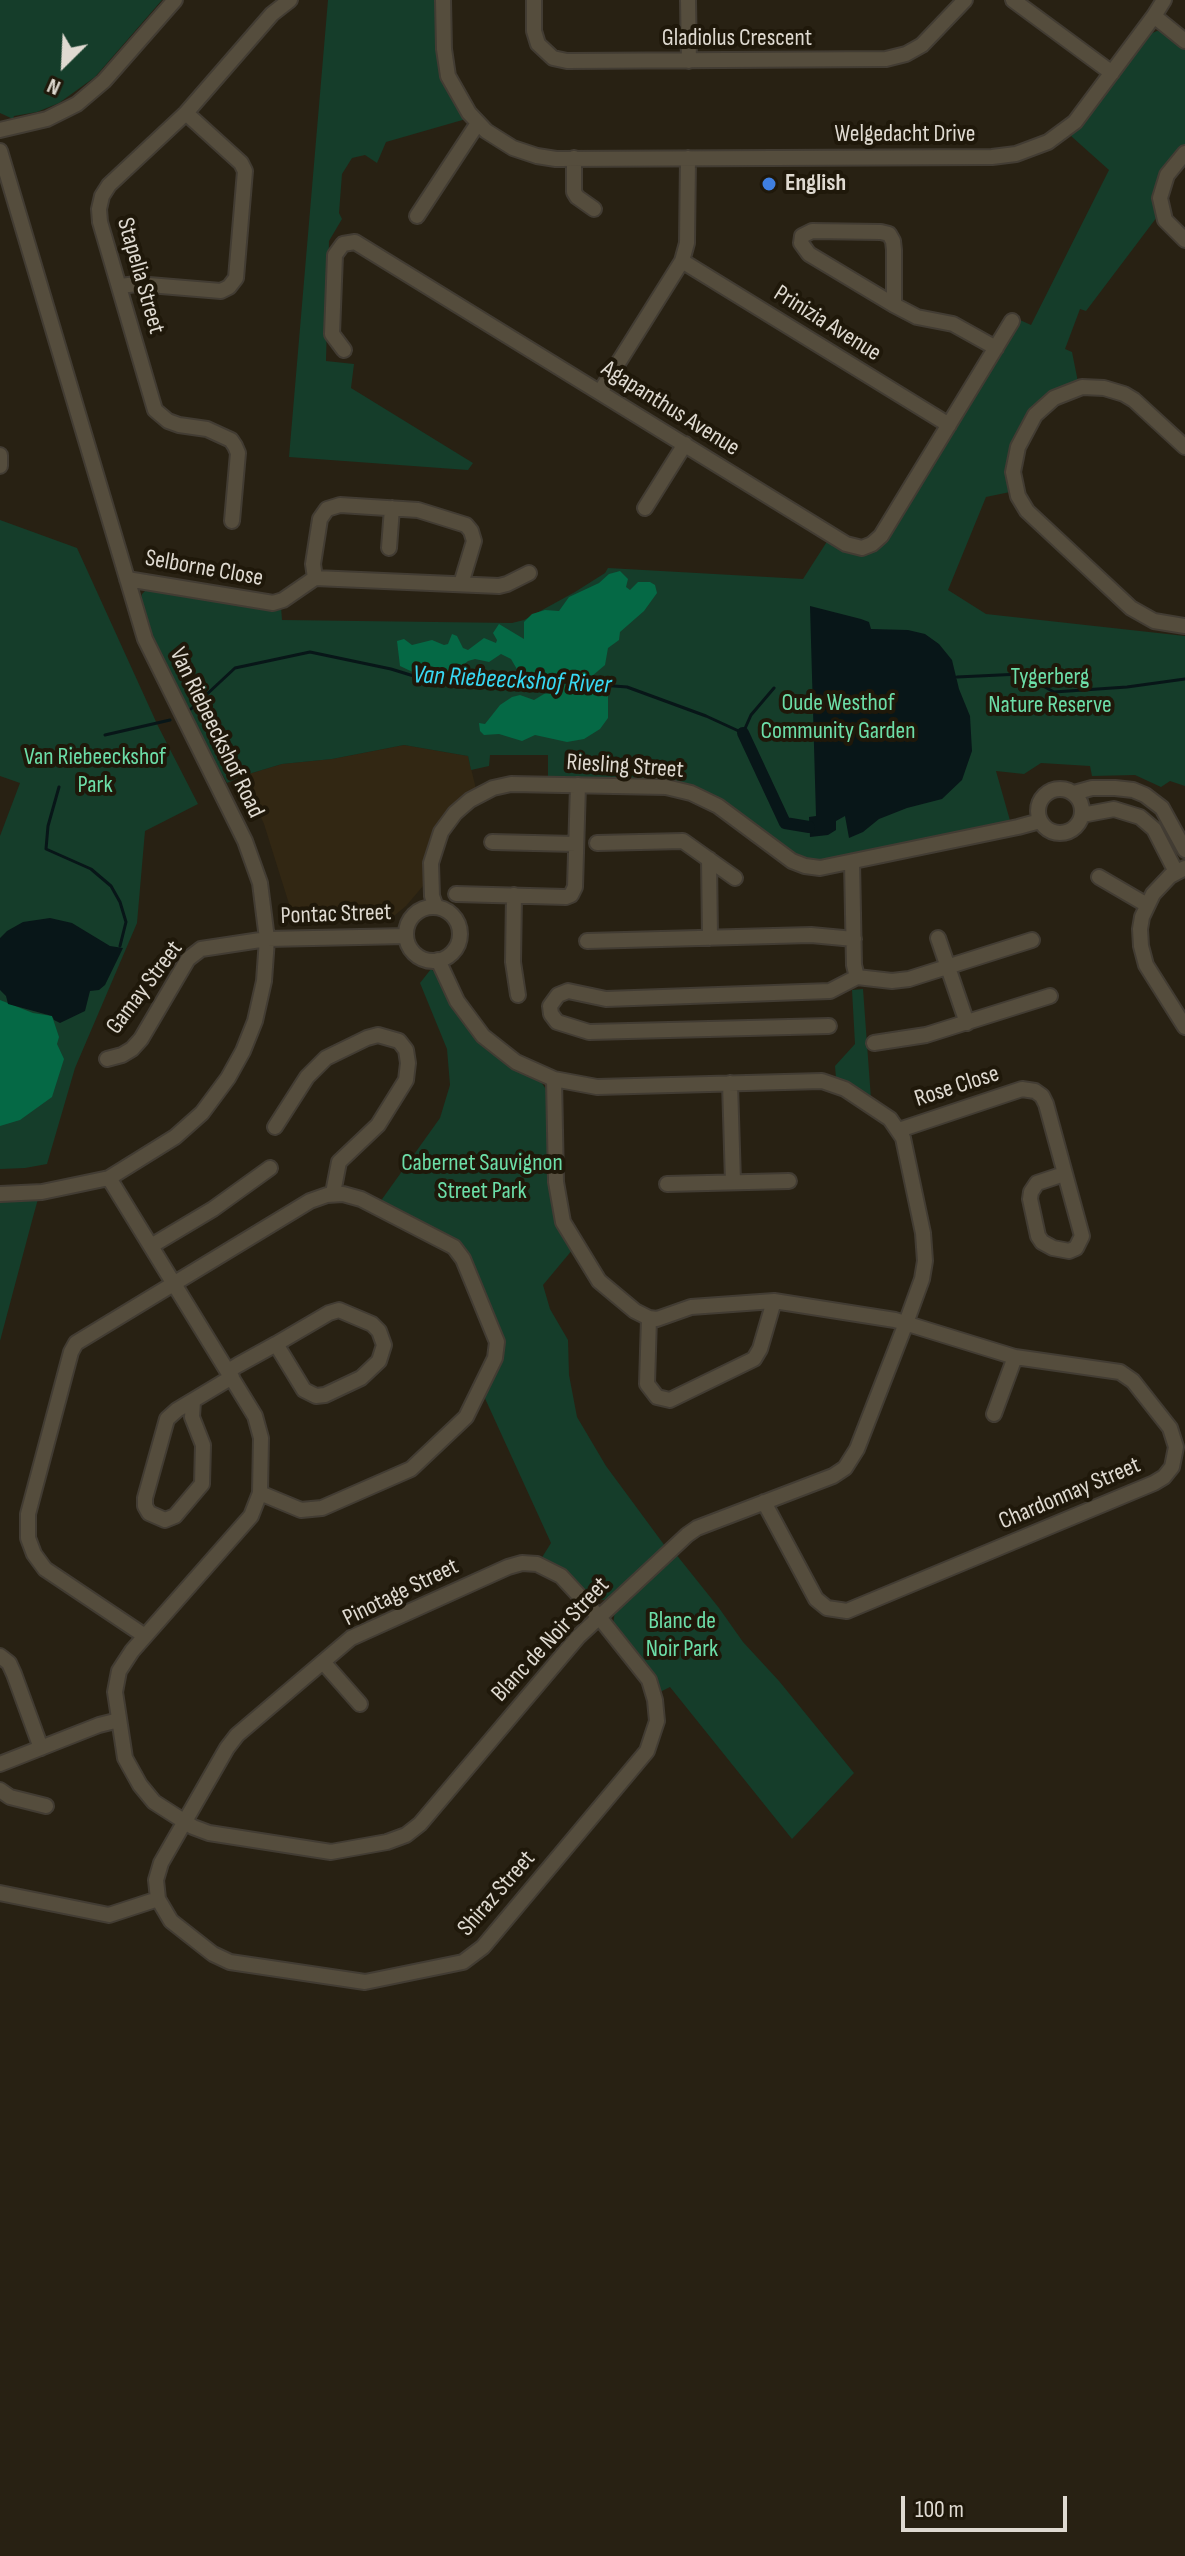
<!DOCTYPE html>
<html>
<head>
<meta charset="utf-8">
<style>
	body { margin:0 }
	#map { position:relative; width:1185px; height:2556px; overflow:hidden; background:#282113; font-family:"Sofia Sans Condensed",sans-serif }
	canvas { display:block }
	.north { position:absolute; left:24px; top:24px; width:80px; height:80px; -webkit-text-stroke:6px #1f180a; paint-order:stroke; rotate:204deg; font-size:22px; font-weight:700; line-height:32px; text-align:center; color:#dfdad1 }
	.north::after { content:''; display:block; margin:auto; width:28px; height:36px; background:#dfdad1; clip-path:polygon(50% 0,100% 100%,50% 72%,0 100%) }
	.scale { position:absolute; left:901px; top:2496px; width:166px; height:36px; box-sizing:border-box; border:4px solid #dfdad1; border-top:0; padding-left:10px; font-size:24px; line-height:28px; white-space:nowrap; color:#dfdad1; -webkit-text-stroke:6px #1f180a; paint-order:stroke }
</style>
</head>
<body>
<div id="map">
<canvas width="1185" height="2556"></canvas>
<div class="north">N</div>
<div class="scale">100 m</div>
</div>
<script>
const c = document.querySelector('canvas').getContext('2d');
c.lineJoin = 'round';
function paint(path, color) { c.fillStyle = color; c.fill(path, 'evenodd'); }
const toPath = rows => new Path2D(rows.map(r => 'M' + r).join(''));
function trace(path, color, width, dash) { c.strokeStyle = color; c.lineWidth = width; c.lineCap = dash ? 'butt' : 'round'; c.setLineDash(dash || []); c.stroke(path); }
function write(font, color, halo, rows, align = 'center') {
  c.font = font + ' "Sofia Sans Condensed",sans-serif'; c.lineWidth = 8; c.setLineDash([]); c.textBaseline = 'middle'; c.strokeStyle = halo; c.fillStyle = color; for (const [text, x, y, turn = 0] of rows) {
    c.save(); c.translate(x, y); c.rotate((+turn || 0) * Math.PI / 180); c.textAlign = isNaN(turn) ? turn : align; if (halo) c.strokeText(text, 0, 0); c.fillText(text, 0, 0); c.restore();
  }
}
paint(toPath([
	[404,745,468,756,476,789,455,804,440,820,423,869,423,886,406,906,389,920,295,923,264,824,242,776,282,764,332,759]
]), '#322713');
paint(toPath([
	[0,0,162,0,95,77,59,103,37,112,14,116,13,119,0,113],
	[328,0,437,0,443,77,452,99,466,119,386,142,377,163,365,155,352,158,342,174,339,213,342,219,329,241,326,361,354,364,351,388,473,463,468,470,289,457],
	[1157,31,1165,32,1185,48,1185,146,1159,180,1154,196,1157,217,1086,311,1080,309,1065,349,1072,352,1078,382,1058,389,1007,471,1010,492,986,497,948,590,986,614,1185,636,1185,786,1170,781,1161,787,1135,775,1092,776,1090,766,1041,763,1024,774,996,771,1011,824,822,863,797,857,719,800,548,779,548,755,490,755,489,766,471,770,468,756,404,745,332,759,282,764,242,776,227,783,222,774,220,775,150,634,141,601,142,594,147,589,281,607,282,620,512,623,524,620,575,592,605,573,608,568,803,579,828,540,842,548,885,540,1020,320,1031,325,1109,170,1071,136,1091,114,1150,34],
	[0,520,77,548,158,726,198,804,145,831,137,923,75,1068,47,1164,25,1168,0,1169,0,836,20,783,0,776],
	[431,969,439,976,483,1044,514,1068,541,1082,548,1092,552,1210,558,1225,573,1249,543,1285,550,1309,568,1340,569,1375,577,1417,606,1466,665,1546,606,1600,592,1599,562,1569,541,1559,551,1543,483,1394,503,1339,468,1256,380,1202,440,1118,450,1085,447,1049,420,983],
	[863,989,871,1099,836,1078,835,1066,855,1044,852,990],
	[38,1199,33,1217,0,1341,0,1200],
	[675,1553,719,1608,743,1642,779,1681,854,1773,792,1839,670,1687,660,1692,648,1667,613,1624,615,1611]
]), '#153d2a');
paint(toPath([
	[620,571,628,579,626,587,630,590,638,582,650,582,655,585,657,593,644,611,620,632,619,640,608,648,605,665,592,676,595,684,608,690,608,718,600,729,584,739,567,742,535,735,522,741,499,734,484,735,480,731,479,723,485,724,500,705,512,697,520,695,534,700,544,694,559,692,561,687,558,682,548,676,518,671,511,659,501,654,489,662,475,659,468,661,449,677,441,678,428,673,419,675,400,666,397,641,404,639,412,645,432,640,444,645,448,644,452,634,457,636,463,648,468,650,484,638,496,643,497,640,493,633,499,624,524,639,524,622,532,614,545,610,559,611,569,597,599,583,609,574],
	[0,1000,33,1013,52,1016,59,1037,57,1044,64,1059,52,1097,20,1120,0,1126]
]), '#056945');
paint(toPath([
	[810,606,861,619,869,622,871,629,908,630,925,634,939,644,952,660,959,689,970,716,972,751,962,780,942,799,907,808,879,819,863,832,849,838,845,816,836,821,836,830,828,835,810,837,809,817,816,816],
	[50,918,72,923,110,946,123,948,105,985,99,990,90,991,85,1011,60,1023,54,1020,52,1016,8,1004,6,996,0,990,0,938,7,931,23,922]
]), '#081618');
trace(toPath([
	[957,677,1021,674,1054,692,1127,687,1185,679],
	[191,709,235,668,310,652,391,669,430,681,501,686,550,681,627,687,706,716,743,733,751,715,774,688],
	[105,735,170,720],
	[59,787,48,826,46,849,91,869,111,886,120,902,126,922,120,946]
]), '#081618', 3);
trace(toPath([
	[743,733,785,823,809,827]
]), '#081618', 12);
const minor = toPath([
	[443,0,444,49,448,76,469,113,486,131,513,148,537,156,556,159,992,157,1016,154,1048,142,1075,122,1154,16,1164,0],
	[534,0,534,31,538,44,553,58,567,61,886,59,906,54,922,45,965,0],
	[688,0,689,61],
	[1013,0,1112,73],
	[1154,16,1185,41],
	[0,130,47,119,77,104,104,81,175,0],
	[0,151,145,639,245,841,260,883,267,939,264,981,255,1021,243,1051,228,1078,202,1113,175,1137,109,1178,42,1192,0,1194],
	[1185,153,1167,175,1160,198,1165,220,1185,240],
	[574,158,574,192,577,197,594,209],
	[417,216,478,123],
	[682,261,949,425],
	[120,286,137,284,221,291,229,287,236,278,245,171,241,163,186,113],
	[894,305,894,250,893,241,889,234,881,232,812,231,802,236,801,243,809,254,894,305,917,317,953,324,996,348],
	[344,350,332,334,335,255,343,244,355,242,846,544,862,548,872,544,881,536,1012,321],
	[600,392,682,261,687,243,688,158],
	[1185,447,1134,400,1124,394,1104,388,1082,387,1054,398,1035,415,1018,447,1013,472,1018,496,1027,511,1131,608,1154,621,1185,626],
	[0,455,0,466],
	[645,508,685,444],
	[232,521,238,453,235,446,231,440,207,429,179,425,168,421,155,410,100,222,99,209,102,196,109,185,186,113,272,14,290,0],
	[389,548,392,508],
	[315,578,313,564,320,519,327,509,340,505,418,510,466,525,471,531,474,541,461,584],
	[127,579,273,603,283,600,315,578,499,586,507,584,529,573],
	'1038 811a22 22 0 1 1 44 0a22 22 0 1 1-44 0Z',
	[1074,793,1092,788,1115,788,1133,790,1145,795,1162,808,1185,850],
	[1082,815,1114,809,1140,817,1154,829,1176,872],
	[492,842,576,844],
	[597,843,683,841,735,878],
	[709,859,710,938],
	[852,862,854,965,857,977],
	[1185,868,1170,876,1153,894,1142,917,1140,929,1141,946,1146,965,1185,1027],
	[1099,877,1147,905],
	[456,894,566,897,571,895,575,887,578,785],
	[514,895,513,962,518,995],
	[436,907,432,896,431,863,441,832,455,813,470,800,493,788,511,784,666,787,691,793,718,806,792,861,805,866,820,868,1018,827,1040,821],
	'406 934a27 27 0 1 1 54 0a27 27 0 1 1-54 0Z',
	[938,938,967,1023],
	[587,941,811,935,854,939],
	[829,1026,589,1032,557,1022,551,1014,550,1006,558,995,568,991,606,999,830,991,857,977,892,981,909,979,1032,940],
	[874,1043,926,1035,1050,996],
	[107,1059,122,1055,132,1049,141,1039,188,959,201,949,267,939,406,936],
	[554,1079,556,1182,563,1222,599,1281,635,1311,649,1318,657,1319,691,1307,774,1301,895,1320,1015,1357,1120,1372,1133,1381,1170,1428,1176,1447,1172,1467,1164,1477,1154,1483,847,1611,827,1608,816,1599,764,1502],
	[730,1083,733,1182],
	[275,1127,307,1077,326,1058,367,1038,378,1035,399,1041,406,1050,408,1063,406,1080,378,1125,339,1162,333,1193],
	[899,1130,1022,1089,1035,1091,1042,1096,1046,1104,1082,1236,1076,1248,1069,1251,1053,1248,1042,1242,1038,1236,1030,1199,1031,1192,1037,1183,1064,1174],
	[109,1178,255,1416,261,1438,260,1493,251,1516,132,1651,119,1671,115,1692,125,1758,140,1785,154,1802,193,1827,209,1833,331,1852,387,1842,406,1835,420,1824,578,1637,687,1535,697,1528,833,1476,845,1468,857,1449,906,1323,922,1279,925,1261,923,1233,903,1138,890,1119,845,1089,822,1081,597,1087,554,1079,516,1062,483,1036,457,1001,438,960],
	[667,1184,789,1181],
	[151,1246,213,1209,270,1168],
	[649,1318,647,1384,657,1397,670,1400,754,1359,760,1349,774,1301],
	[228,1371,238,1365,276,1344,329,1313,339,1310,372,1324,379,1331,384,1345,379,1361,361,1378,325,1395,316,1396,304,1390,276,1344],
	[193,1401,192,1417,203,1445,202,1484,175,1516,165,1520,149,1513,145,1506,145,1498,167,1419,177,1410,232,1377],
	[994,1414,1015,1357],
	[145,1636,45,1569,34,1554,28,1538,28,1514,71,1352,76,1343,310,1201,327,1195,343,1194,361,1199,454,1247,463,1259,497,1342,495,1358,466,1417,411,1469,322,1508,301,1510,260,1493],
	[0,1656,9,1663,14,1674,41,1748],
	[323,1662,360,1704],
	[0,1764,99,1725,119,1720],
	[0,1790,10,1797,46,1806],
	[0,1893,109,1915,158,1899,156,1880,161,1863,227,1748,237,1735,351,1638,508,1567,522,1563,537,1564,561,1576,599,1617,649,1680,655,1700,657,1721,647,1751,483,1947,463,1962,365,1982,230,1962,213,1954,171,1921,158,1899]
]);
trace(minor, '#423c33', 18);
trace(minor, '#554d3d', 14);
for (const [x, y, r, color] of [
	[769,184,8,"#3f7fe0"]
]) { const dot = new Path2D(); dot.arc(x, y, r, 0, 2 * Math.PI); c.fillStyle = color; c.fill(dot); trace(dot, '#1f180a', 3); }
write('24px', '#dfdad1', '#1f180a', [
	["Gladiolus Crescent",737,39],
	["Welgedacht Drive",905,135],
	["Stapelia Street",140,276,74],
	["Prinizia Avenue",827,324,32],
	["Agapanthus Avenue",670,409,32],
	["Selborne Close",204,569,10],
	["Van Riebeeckshof Road",216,733,64],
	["Riesling Street",625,767,4],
	["Pontac Street",336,915,-2],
	["Gamay Street",145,988,-53],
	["Rose Close",957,1087,-18],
	["Chardonnay Street",1070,1494,-23],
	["Pinotage Street",401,1593,-26],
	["Blanc de Noir Street",551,1640,-47],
	["Shiraz Street",497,1894,-49]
]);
write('bold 24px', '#dfdad1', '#1f180a', [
	["English",785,184]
], 'left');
write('24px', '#6cdea8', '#1f180a', [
	["Tygerberg",1050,678],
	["Nature Reserve",1050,706],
	["Oude Westhof",838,704],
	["Community Garden",838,732],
	["Van Riebeeckshof",95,758],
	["Park",95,786],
	["Cabernet Sauvignon",482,1164],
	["Street Park",482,1192],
	["Blanc de",682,1622],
	["Noir Park",682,1650]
]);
write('italic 26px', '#37d9f4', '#1f180a', [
	["Van Riebeeckshof River",512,681,3]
]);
</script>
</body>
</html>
